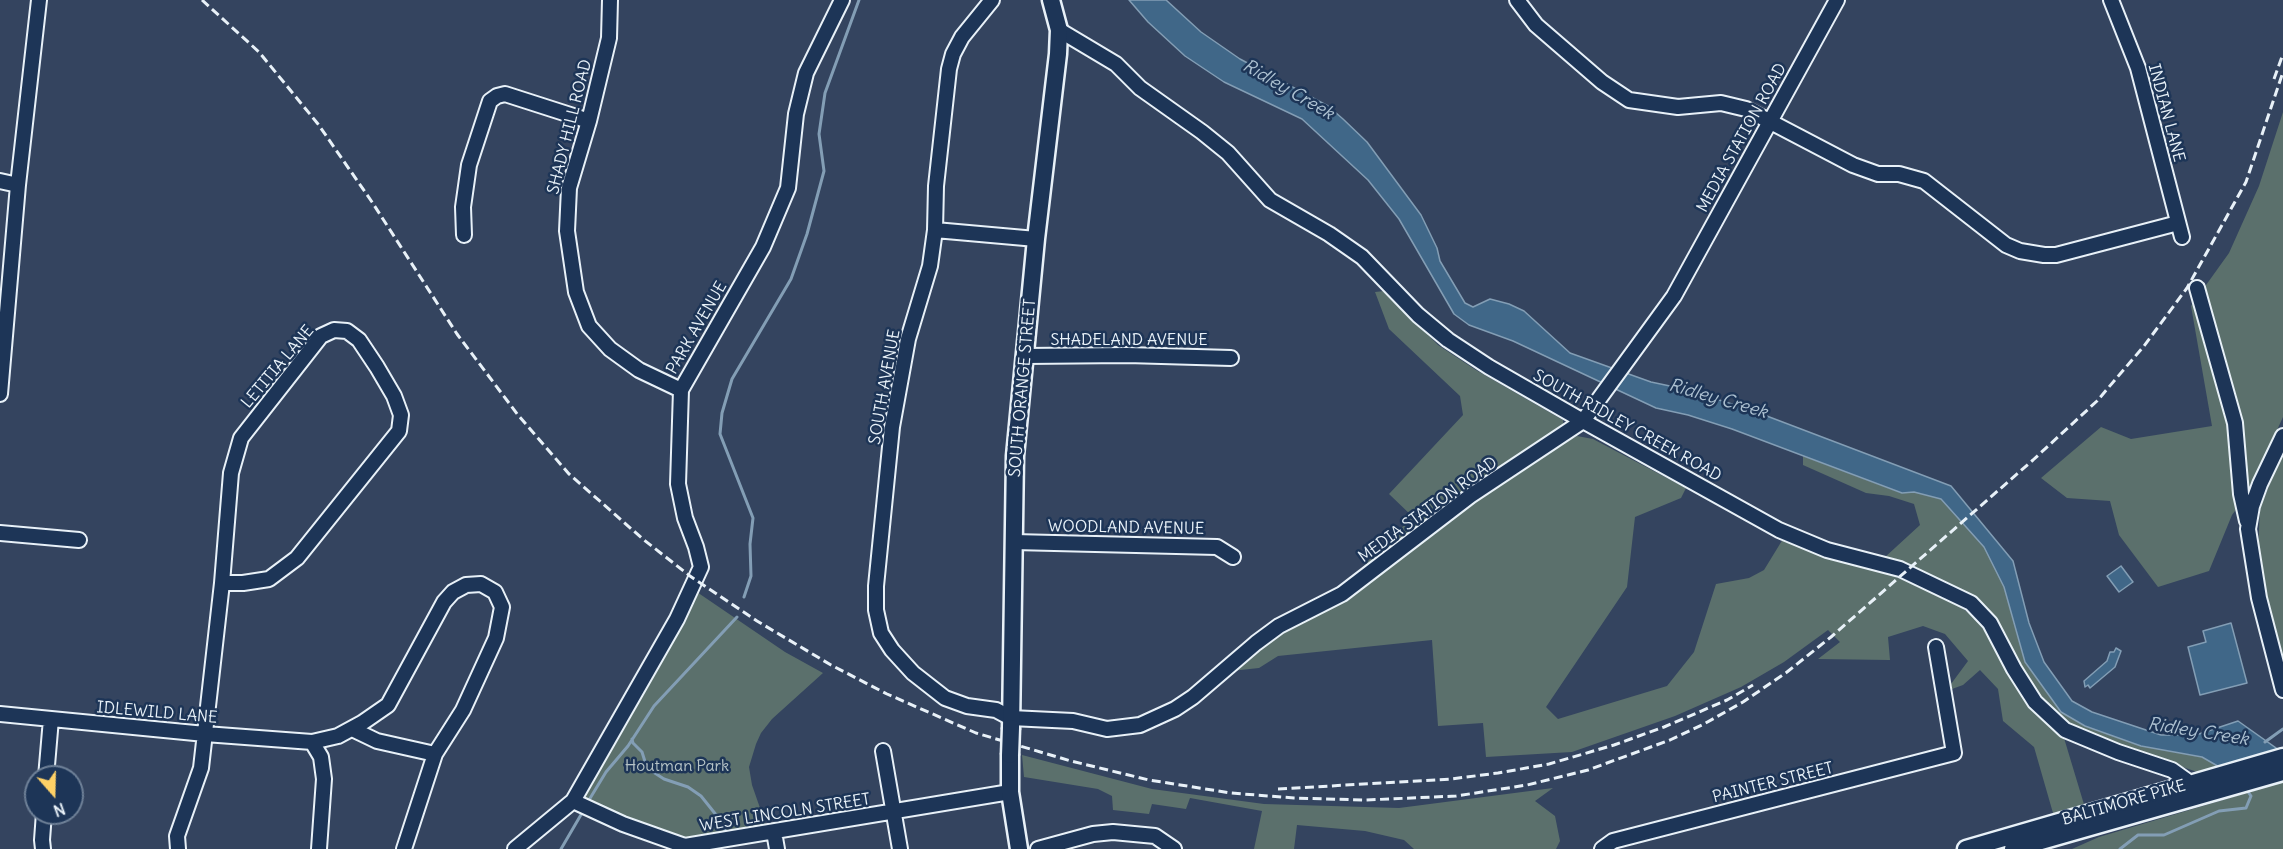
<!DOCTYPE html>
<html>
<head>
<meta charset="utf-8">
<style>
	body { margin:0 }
	#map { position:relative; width:2283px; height:849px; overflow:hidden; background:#34445f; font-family:Delius,sans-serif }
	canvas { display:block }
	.north { position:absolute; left:24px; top:765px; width:60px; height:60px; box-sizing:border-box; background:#1d3557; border:2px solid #6e8097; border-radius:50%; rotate:160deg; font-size:16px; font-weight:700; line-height:24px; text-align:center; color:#e8f1f8 }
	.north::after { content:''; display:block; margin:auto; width:21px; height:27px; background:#ffd166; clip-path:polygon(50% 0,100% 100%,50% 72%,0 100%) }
</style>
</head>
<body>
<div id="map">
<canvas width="2283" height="849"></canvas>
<div class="north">N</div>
</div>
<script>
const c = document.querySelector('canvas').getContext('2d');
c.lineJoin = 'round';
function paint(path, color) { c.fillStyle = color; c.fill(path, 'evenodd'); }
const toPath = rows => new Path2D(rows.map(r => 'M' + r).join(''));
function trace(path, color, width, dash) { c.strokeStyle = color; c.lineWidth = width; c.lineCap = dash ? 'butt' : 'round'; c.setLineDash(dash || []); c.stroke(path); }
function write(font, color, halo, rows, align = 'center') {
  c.font = font + ' Delius,sans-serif'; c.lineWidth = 5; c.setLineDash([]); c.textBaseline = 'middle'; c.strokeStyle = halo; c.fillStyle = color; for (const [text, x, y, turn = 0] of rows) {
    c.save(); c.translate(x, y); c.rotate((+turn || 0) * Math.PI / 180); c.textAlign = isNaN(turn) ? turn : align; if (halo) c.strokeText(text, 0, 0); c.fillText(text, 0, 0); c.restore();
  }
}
paint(toPath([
	[2283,112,2283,417,2249,492,2232,515,2209,571,2158,587,2119,535,2110,501,2067,498,2041,478,2101,427,2131,439,2212,426,2191,306,2229,253,2259,186],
	[1384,291,1438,345,1476,370,1563,420,1564,429,1349,583,1376,552,1413,517,1389,494,1463,415,1460,396,1389,329,1375,292],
	[1577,436,1593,439,1686,488,1681,498,1635,517,1627,587,1546,707,1558,719,1667,686,1694,652,1716,584,1749,578,1764,570,1783,539,1882,571,1908,582,1961,607,1986,627,2033,704,2064,738,2086,811,2055,820,2034,747,2003,721,1998,689,1980,670,1963,685,1952,689,1951,684,1968,661,1945,634,1923,626,1888,637,1890,660,1818,659,1840,642,1828,630,1784,662,1741,687,1675,716,1572,752,1486,757,1483,723,1438,726,1432,640,1278,656,1259,668,1231,671,1285,630,1348,597,1473,501,1551,450],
	[2283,451,2283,667,2264,598,2263,579,2258,552,2260,508],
	[1803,456,1901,493,1914,492,1941,499,1984,547,2004,587,2025,662,2061,712,2085,726,2141,746,2202,757,2221,768,2203,774,2070,728,2041,699,2000,628,1884,558,1920,525,1914,504,1889,496,1866,493,1803,465],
	[691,588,785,652,823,673,772,719,761,733,756,744,749,767,752,785,767,828,685,846,573,801],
	[1022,755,1152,789,1264,804,1399,808,1553,788,1535,801,1555,816,1560,841,1556,849,1414,849,1404,840,1365,831,1297,825,1294,849,1254,849,1262,811,1190,798,1186,809,1152,804,1149,814,1113,810,1112,796,1098,789,1024,777],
	[2283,782,2283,849,2072,849,2099,837]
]), '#5b706c');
const water = toPath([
	[1129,0,1166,0,1201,32,1240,59,1328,106,1343,119,1367,142,1421,215,1437,248,1440,261,1465,303,1473,307,1490,299,1509,304,1524,311,1570,353,1651,382,1684,389,1751,410,1951,486,2013,561,2029,623,2044,662,2072,701,2092,712,2161,735,2196,735,2238,721,2283,753,2283,782,2258,758,2221,768,2202,757,2141,746,2085,726,2061,712,2025,662,2004,587,1984,547,1941,499,1914,492,1902,493,1732,429,1688,415,1656,408,1513,341,1469,325,1454,314,1399,219,1368,180,1302,119,1224,82,1185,56,1148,22,1129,0],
	[2121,566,2133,582,2119,592,2107,576,2121,566],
	[2231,623,2247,683,2200,695,2188,647,2206,642,2203,631,2231,623],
	[2116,648,2121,651,2115,667,2090,688,2088,685,2085,687,2084,681,2107,661,2110,652,2114,652,2116,648]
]);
paint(water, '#406788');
trace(water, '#839eb5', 1.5);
trace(toPath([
	[744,597,751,576,750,544,753,518,720,434,722,413,732,379,791,279,807,234,824,171,819,134,825,93,859,0],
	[632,739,633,743,642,752,647,768,664,779,688,787,701,796,717,816,726,832],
	[2265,742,2283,729],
	[589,800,606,772,628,746,654,706,737,617],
	[561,849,582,813],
	[2120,849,2138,835,2164,835,2219,811,2246,808,2251,796,2246,789]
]), '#839eb5', 3);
const minor = toPath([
	[610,0,609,38,589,121,569,188,567,231,576,292,589,326,610,349,639,370,681,390],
	[992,0,962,37,953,54,949,69,936,186,935,230,930,266,908,339,892,427,876,586,876,610,881,633,892,650,913,673,945,698,967,706,996,710,1011,718,1073,721,1107,729,1140,725,1175,709,1193,697,1256,643,1279,626,1342,594,1470,496,1583,421,1674,296,1837,0],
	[1517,0,1536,25,1602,82,1629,100,1678,107,1721,103,1746,109,1853,165,1878,174,1899,174,1924,181,2006,245,2020,251,2044,255,2056,255,2178,223],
	[2111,0,2138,68,2182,237],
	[1059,30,1116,64,1140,88,1202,132,1228,153,1270,200,1329,234,1362,257,1418,315,1448,340,1489,367,1583,421,1779,530,1827,550,1900,569,1971,603,1990,623,2014,669,2035,702,2065,730,2118,752,2172,770,2186,780,2192,792],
	[0,181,18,185],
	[935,230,1036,239],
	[464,235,463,207,469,165,490,101,497,96,505,94,589,121],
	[2197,288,2235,423,2241,494,2247,521],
	[334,330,347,331,359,340,377,367,394,396,401,415,399,431,297,558,269,579,243,583,222,583,231,473,241,438,321,336,334,330],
	[1026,356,1127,355,1231,358],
	[0,394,18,185,39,0],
	[2283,436,2260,484,2252,506,2248,529,2259,598,2283,690],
	[0,533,79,540],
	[1014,542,1217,547,1233,557],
	[0,714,205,734,312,742,338,736,362,723,388,705,444,602,453,592,466,585,481,584,495,592,502,607,496,638,463,710,435,754,404,849],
	[352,729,377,741,435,754],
	[312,742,321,757,324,779,319,849],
	[883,751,900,849],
	[46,777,51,719],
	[573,801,623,824,685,846,1010,792],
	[774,832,777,849],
	[43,849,42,840,44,813],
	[178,849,177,836,201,768,222,583],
	[515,849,573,801,677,619,701,567,696,547,685,518,678,484,681,390,763,247,788,188,796,114,806,73,842,0],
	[1038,849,1093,834,1113,832,1155,836,1174,849],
	[1602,849,1613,841,1954,753,1936,647]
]);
const major = toPath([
	[1011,728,1015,456,1036,239,1058,54,1059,30,1051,0],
	[1010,755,1010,792,1019,849],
	[1966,849,2283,757],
	[2013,849,2283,772]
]);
trace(minor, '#e8f1f8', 18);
trace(major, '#e8f1f8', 21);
trace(minor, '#1d3557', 14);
trace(major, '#1d3557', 16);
trace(toPath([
	[202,0,259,52,318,124,372,202,457,334,518,415,569,474,644,540,690,576,757,621,831,665,887,694,976,733,1071,761,1149,780,1231,793,1294,798,1366,800,1456,796,1527,785,1588,770,1670,740,1704,724,1743,702,1787,672,1831,637,2033,460,2097,401,2144,346,2187,288,2246,182,2283,72],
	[2274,79,2283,54],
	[1278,789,1451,779,1498,773,1549,764,1614,745,1664,727,1727,700,1753,685]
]), '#e8f1f8', 3, [9, 4.5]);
const majorBridge = toPath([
	[1010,755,1011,728]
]);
trace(majorBridge, '#e8f1f8', 21, []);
trace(majorBridge, '#1d3557', 16);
write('16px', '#e8f1f8', '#1d3557', [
	["INDIAN LANE",2166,113,75],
	["SHADY HILL ROAD",570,127,-76],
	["MEDIA STATION ROAD",1742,138,-61],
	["PARK AVENUE",697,328,-60],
	["SHADELAND AVENUE",1129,340],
	["LETITIA LANE",278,367,-50],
	["SOUTH AVENUE",885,387,-80],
	["SOUTH ORANGE STREET",1023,388,-85],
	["SOUTH RIDLEY CREEK ROAD",1627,426,29],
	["MEDIA STATION ROAD",1428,510,-36],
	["WOODLAND AVENUE",1126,528,1],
	["IDLEWILD LANE",157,713,5],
	["PAINTER STREET",1773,783,-14],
	["BALTIMORE PIKE",2124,803,-16],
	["WEST LINCOLN STREET",785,813,-9]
]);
write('16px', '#b7c4c7', '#1d3557', [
	["Houtman Park",677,766]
]);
write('italic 18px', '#adc1d1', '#1d3557', [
	["Ridley Creek",1288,90,30],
	["Ridley Creek",1718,399,16],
	["Ridley Creek",2198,732,9]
]);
</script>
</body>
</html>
